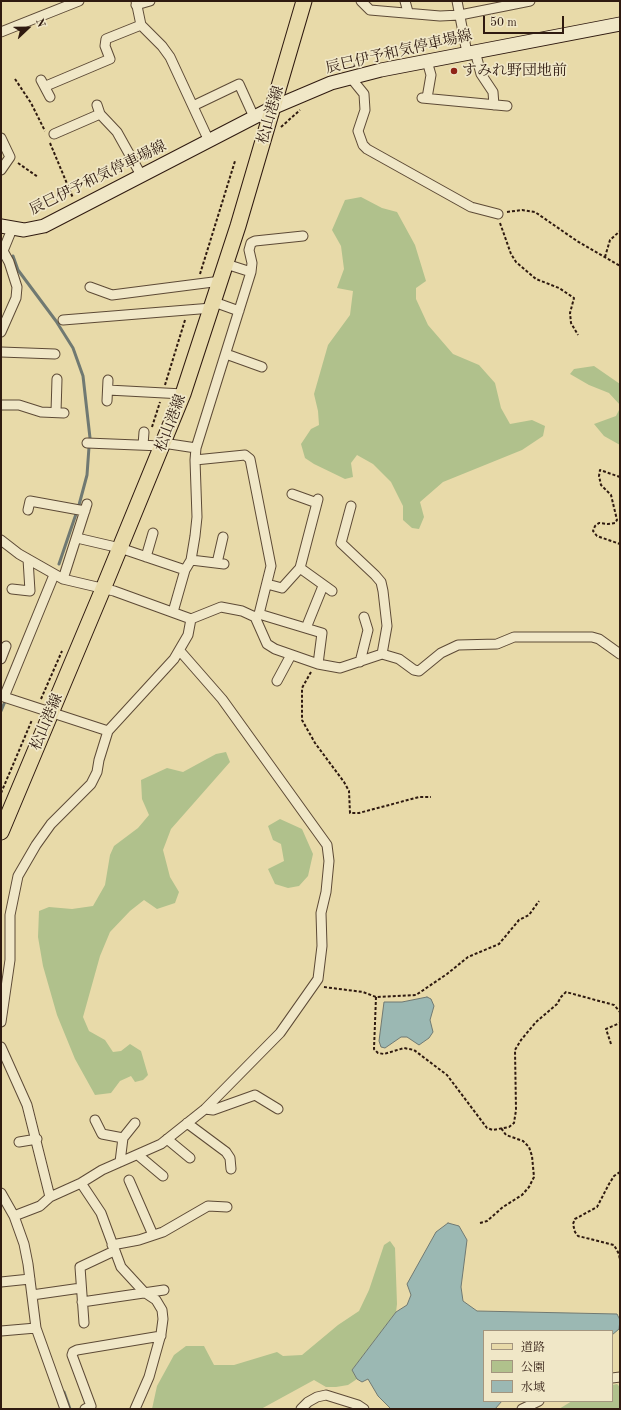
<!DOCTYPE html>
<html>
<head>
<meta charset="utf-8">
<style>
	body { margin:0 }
	#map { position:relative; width:621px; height:1410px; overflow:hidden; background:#e8daa9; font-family:"Old Standard TT","Noto Serif JP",serif }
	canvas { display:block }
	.frame { position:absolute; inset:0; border:2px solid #2f1a10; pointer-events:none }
	.legend { position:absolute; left:483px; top:1330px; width:130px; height:72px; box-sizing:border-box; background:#f0e7c7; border:1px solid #a3957e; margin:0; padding:5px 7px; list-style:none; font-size:12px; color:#2f1a10 }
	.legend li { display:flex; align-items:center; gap:8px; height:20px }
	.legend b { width:20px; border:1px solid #a3957e }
	.north { position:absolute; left:8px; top:8px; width:40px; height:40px; -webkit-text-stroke:3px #f0e7c7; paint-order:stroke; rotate:68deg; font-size:11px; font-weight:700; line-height:16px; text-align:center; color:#2f1a10 }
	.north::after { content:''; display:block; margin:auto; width:14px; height:18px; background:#2f1a10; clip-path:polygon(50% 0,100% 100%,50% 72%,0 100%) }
	.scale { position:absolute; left:483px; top:16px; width:81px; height:18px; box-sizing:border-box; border:2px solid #2f1a10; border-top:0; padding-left:5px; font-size:12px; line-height:14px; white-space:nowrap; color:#2f1a10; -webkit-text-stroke:3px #f0e7c7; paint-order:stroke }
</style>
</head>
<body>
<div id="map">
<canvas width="621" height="1410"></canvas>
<div class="frame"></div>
<ul class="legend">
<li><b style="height:5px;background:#e8daa9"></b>道路</li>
<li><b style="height:11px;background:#b0c18c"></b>公園</li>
<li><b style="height:11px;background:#9bb8b3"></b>水域</li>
</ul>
<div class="north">N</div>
<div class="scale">50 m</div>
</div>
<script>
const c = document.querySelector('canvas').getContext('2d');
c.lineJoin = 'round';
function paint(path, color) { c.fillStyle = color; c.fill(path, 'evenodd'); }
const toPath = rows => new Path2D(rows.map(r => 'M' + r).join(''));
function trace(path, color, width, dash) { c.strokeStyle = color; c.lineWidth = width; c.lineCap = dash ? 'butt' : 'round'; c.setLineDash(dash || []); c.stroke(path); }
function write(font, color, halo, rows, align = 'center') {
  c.font = font + ' "Old Standard TT","Noto Serif JP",serif'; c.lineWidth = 3.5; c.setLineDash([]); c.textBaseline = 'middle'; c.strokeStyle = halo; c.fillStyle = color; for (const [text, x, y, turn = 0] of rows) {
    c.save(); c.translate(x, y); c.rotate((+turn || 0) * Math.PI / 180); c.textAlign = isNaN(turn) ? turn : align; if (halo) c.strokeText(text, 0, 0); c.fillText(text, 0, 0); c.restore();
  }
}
paint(toPath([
	[361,197,382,208,397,212,415,245,426,281,416,288,416,299,428,325,453,354,479,365,495,383,501,408,510,424,532,420,545,426,543,436,522,450,443,482,420,502,424,517,419,529,412,528,403,520,403,506,391,482,373,464,357,455,351,463,353,477,345,479,314,464,305,458,301,444,311,429,319,425,318,411,314,394,328,345,350,315,353,291,337,288,344,269,341,246,332,230,345,200],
	[594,366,620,384,620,405,609,393,589,385,570,374,574,369],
	[620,408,620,445,604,436,594,424,616,416],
	[226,752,230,762,171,829,163,850,170,877,179,892,175,903,157,909,144,900,130,911,110,932,100,956,83,1017,89,1031,105,1040,113,1052,121,1051,130,1044,141,1051,148,1075,143,1080,135,1082,131,1076,120,1081,111,1093,95,1095,75,1059,57,1015,43,966,38,937,39,911,49,907,72,909,93,906,105,885,110,855,114,846,138,828,149,815,142,799,141,780,167,768,183,772,216,754],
	[280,819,302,829,313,854,308,876,299,886,288,888,275,884,268,869,284,861,281,844,273,840,268,826],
	[390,1241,395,1248,397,1304,396,1312,352,1370,357,1379,348,1385,336,1387,326,1387,314,1380,261,1409,152,1409,157,1386,174,1355,186,1346,204,1346,214,1365,234,1365,277,1352,283,1356,302,1355,338,1325,359,1311,369,1290,384,1245],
	[617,1384,620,1387,620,1409,559,1409,572,1401,612,1401,612,1385]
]), '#b0c18c');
const water = toPath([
	[427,997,431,999,434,1006,430,1020,433,1032,429,1038,419,1045,407,1037,401,1037,385,1048,381,1047,379,1041,384,1002,402,1002,427,997],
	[448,1223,459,1226,467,1240,461,1287,463,1301,477,1311,617,1314,620,1320,619,1329,612,1335,612,1331,484,1331,484,1401,502,1401,495,1409,391,1409,378,1396,368,1379,362,1382,357,1379,352,1370,396,1312,407,1305,411,1295,407,1284,436,1232,448,1223]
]);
paint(water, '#9bb8b3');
trace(water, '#707972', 1);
trace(toPath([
	[13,256,18,270,56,321,73,348,83,376,90,438],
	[79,505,87,475,89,447],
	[59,564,76,514],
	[1,711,6,699],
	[64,1392,70,1409]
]), '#707972', 3);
const street = toPath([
	[136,1,141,25,162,46,170,57,209,141],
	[361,1,370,10,440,16,460,15,530,1],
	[405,1,408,12],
	[457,1,467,53],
	[136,5,150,1],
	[1,32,79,1],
	[475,51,481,74,493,92,494,105],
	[351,78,364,94,365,110,358,131,363,145,367,149,471,207,498,214],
	[41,80,50,97],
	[46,86,110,59,105,46,106,39,141,25],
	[422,98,507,106],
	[427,98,431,75,427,61],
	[97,105,100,114,117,132,141,175],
	[193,106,239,84,254,117],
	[54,134,100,114],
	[1,138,10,157,1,170],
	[226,264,251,272],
	[90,287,112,295,221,281],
	[214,302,239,311],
	[63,320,212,308],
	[1,332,16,298,17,287,9,262,3,251,12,229],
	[1,352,55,354],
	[226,354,262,367],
	[108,390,183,394],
	[107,401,108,380],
	[1,405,19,405,41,412,64,413],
	[56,412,57,379],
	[87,443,162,446],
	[163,443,196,448],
	[143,445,144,432],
	[195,460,245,455,250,459,271,566,259,614,255,617],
	[292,494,317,503],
	[351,506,341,543,375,575,381,582,383,591,387,626,382,654],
	[28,510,30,501,85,511],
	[77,538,120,548,185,570],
	[1,540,19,554,63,579,114,591,191,619,221,607,242,611,255,617,267,644,275,649,318,664,340,668,382,654,399,659,414,670,419,671,441,653,458,645,497,644,514,637,592,637,599,639,620,654],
	[146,557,153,533],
	[191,560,224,564],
	[217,563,223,537],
	[300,568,332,591],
	[63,579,87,504],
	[267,584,282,588,300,568,318,499],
	[12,589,30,591,28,559],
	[173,612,185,570,191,560,195,536,197,517,195,460,196,448,251,272,252,263,249,250,251,243,255,241,303,236],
	[259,614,322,633,318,664],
	[306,628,323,586],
	[1,659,6,646],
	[360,662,368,630,364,617],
	[277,681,291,655],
	[1,696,108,731],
	[4,697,54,575],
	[1,1022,10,960,10,915,18,876,36,845,51,824,91,784,97,772,99,760,108,731,174,659,188,635,191,619],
	[1,1047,27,1105,50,1197,40,1206,14,1216],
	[205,1109,213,1110,255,1095,278,1109],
	[95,1120,102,1134,123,1138,120,1162],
	[187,1123,226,1152,230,1158,231,1169],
	[123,1138,135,1123],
	[167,1139,190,1158],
	[19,1142,37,1139],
	[138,1155,163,1176],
	[129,1180,153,1235],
	[81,1183,101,1213,121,1267,144,1292,156,1300,162,1310,163,1319,161,1334,149,1377,135,1409],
	[1,1193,14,1216,24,1244,28,1264,36,1328,65,1409],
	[50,1197,81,1183,102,1170,161,1144,205,1109,280,1033,318,979,322,946,321,913,326,892,329,861,327,845,222,699,180,651],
	[112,1245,139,1240,163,1232,208,1206,227,1207],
	[1,1282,30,1279],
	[32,1295,81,1288],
	[82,1302,164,1290],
	[84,1323,80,1267,114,1251],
	[1,1331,36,1328],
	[612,1378,620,1377],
	[85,1409,91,1406,72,1355,73,1352,77,1350,161,1336],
	[301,1409,308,1402,317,1397,326,1395,358,1405,364,1409],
	[522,1409,539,1401]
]);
const secondary = toPath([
	[1,226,24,230,44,226,272,108,331,83,381,70,620,24]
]);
const primary = toPath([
	[1,832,103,589,183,394,238,226,304,1]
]);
trace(street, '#5d4a36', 11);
trace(secondary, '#2f1a10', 15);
trace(primary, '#2f1a10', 17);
trace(toPath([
	[15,79,31,103,45,131],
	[281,127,300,110],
	[50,143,73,198],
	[18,163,38,177],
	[507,212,522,210,535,212,577,241,620,266],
	[500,223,511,254,516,262,536,279,559,288,574,298,570,313,571,323,578,335],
	[605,257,610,240,620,231],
	[200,274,235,161],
	[165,385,185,320],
	[152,427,160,402],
	[620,477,600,470,599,476,601,485,611,495,617,520,615,523,608,524,599,523,595,526,593,531,597,536,620,544],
	[311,672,302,688,302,720,315,743,344,782,349,791,350,813,359,813,419,797,431,797],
	[41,699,62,651],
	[1,793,32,720],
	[324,987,363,992,376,997,416,995,447,974,468,957,499,944,519,920,529,915,539,901],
	[376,997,374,1049,378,1053,384,1054,404,1048,414,1050,447,1075,487,1128,493,1130,509,1127,514,1123,516,1110,515,1050,521,1040,536,1022,557,1004,561,997,566,992,614,1005,620,1012],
	[611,1044,606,1029,620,1023],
	[620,1172,614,1176,609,1184,597,1207,575,1219,573,1224,575,1232,578,1236,614,1245,619,1254,620,1260],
	[480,1223,487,1221,503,1207,522,1195,529,1187,534,1177,532,1156,529,1147,523,1141,506,1135,501,1128]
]), '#2f1a10', 2, [3, 2]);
trace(street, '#f0e7c7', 9);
trace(secondary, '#f0e7c7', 13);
trace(primary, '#e8daa9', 15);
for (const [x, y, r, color] of [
	[454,71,4,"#8f2418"]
]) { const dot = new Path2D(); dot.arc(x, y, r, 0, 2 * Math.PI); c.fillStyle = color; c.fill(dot); trace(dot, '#f0e7c7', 1.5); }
write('15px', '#2f1a10', '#f0e7c7', [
	["辰巳伊予和気停車場線",399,52,-13],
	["松山港線",271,115,-74],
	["辰巳伊予和気停車場線",98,178,-26],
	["松山港線",171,423,-69],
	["松山港線",47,722,-67]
]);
write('15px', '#2f1a10', '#f0e7c7', [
	["すみれ野団地前",462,71]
], 'left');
</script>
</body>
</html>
